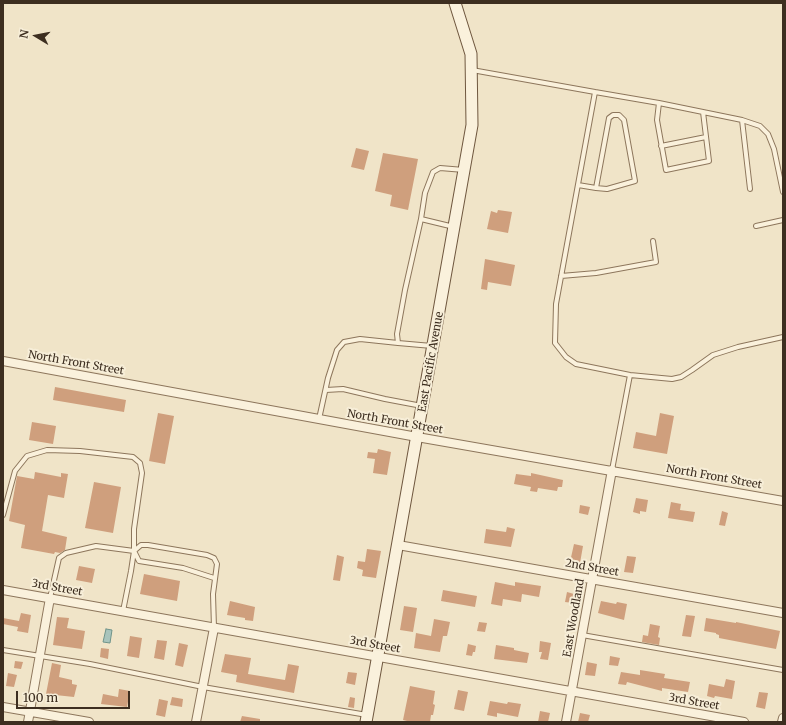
<!DOCTYPE html>
<html>
<head>
<meta charset="utf-8">
<style>
	body { margin:0 }
	#map { position:relative; width:786px; height:725px; overflow:hidden; background:#f0e4c8; font-family:Merriweather,serif }
	canvas { display:block }
	.frame { position:absolute; inset:0; border:4px solid #3d2e20; pointer-events:none }
	.north { position:absolute; left:16px; top:16px; width:40px; height:40px; -webkit-text-stroke:3px #f7eed8; paint-order:stroke; rotate:280deg; font-size:11px; font-weight:700; line-height:16px; text-align:center; color:#3d2e20 }
	.north::after { content:''; display:block; margin:auto; width:14px; height:18px; background:#3d2e20; clip-path:polygon(50% 0,100% 100%,50% 72%,0 100%) }
	.scale { position:absolute; left:16px; top:691px; width:114px; height:18px; box-sizing:border-box; border:2px solid #3d2e20; border-top:0; padding-left:5px; font-size:12px; line-height:14px; white-space:nowrap; color:#3d2e20; -webkit-text-stroke:3px #f7eed8; paint-order:stroke }
</style>
</head>
<body>
<div id="map">
<canvas width="786" height="725"></canvas>
<div class="frame"></div>
<div class="north">N</div>
<div class="scale">100 m</div>
</div>
<script>
const c = document.querySelector('canvas').getContext('2d');
c.lineJoin = 'round';
function paint(path, color) { c.fillStyle = color; c.fill(path, 'evenodd'); }
const toPath = rows => new Path2D(rows.map(r => 'M' + r).join(''));
function trace(path, color, width, dash) { c.strokeStyle = color; c.lineWidth = width; c.lineCap = dash ? 'butt' : 'round'; c.setLineDash(dash || []); c.stroke(path); }
function write(font, color, halo, rows, align = 'center') {
  c.font = font + ' Merriweather,serif'; c.lineWidth = 4; c.setLineDash([]); c.textBaseline = 'middle'; c.strokeStyle = halo; c.fillStyle = color; for (const [text, x, y, turn = 0] of rows) {
    c.save(); c.translate(x, y); c.rotate((+turn || 0) * Math.PI / 180); c.textAlign = isNaN(turn) ? turn : align; if (halo) c.strokeText(text, 0, 0); c.fillText(text, 0, 0); c.restore();
  }
}
const water = toPath([
	[106,629,112,630,110,643,103,642,106,629]
]);
paint(water, '#a9c4bc');
trace(water, '#6f938a', 1);
paint(toPath([
	[356,148,369,151,364,170,351,167],
	[383,153,418,159,408,210,390,206,392,195,375,191],
	[498,210,512,212,508,233,487,229,491,211,497,213],
	[485,259,515,265,511,286,488,282,487,290,481,289],
	[55,387,126,400,124,412,53,400],
	[158,413,174,416,165,464,149,461],
	[660,413,674,416,667,454,633,448,636,432,656,436],
	[32,422,56,426,53,444,29,440],
	[378,449,391,452,387,475,373,473,375,459,367,458,368,452,377,453],
	[35,472,61,477,61,473,68,474,64,498,48,495,42,531,67,537,65,550,60,553,55,552,54,554,21,548,25,525,9,521,17,476,34,479],
	[531,473,563,480,562,487,558,487,557,491,538,488,537,492,530,491,531,487,514,484,516,474,531,476],
	[94,482,121,487,113,533,85,528],
	[636,498,648,500,646,512,640,511,640,514,633,512],
	[671,502,681,504,680,510,695,512,693,522,668,518],
	[580,505,590,507,588,515,579,513],
	[722,511,728,513,725,526,719,525],
	[507,527,515,529,511,547,484,543,486,529,506,532],
	[574,544,583,546,580,563,570,562],
	[367,549,381,551,376,578,362,576,363,570,357,568,358,561,365,562],
	[337,555,344,557,340,581,333,580],
	[627,556,636,557,633,573,624,572],
	[79,566,95,569,92,583,76,580],
	[144,574,180,581,177,601,140,594],
	[495,582,515,586,515,582,541,586,539,597,522,594,521,602,503,599,502,606,491,604],
	[443,590,477,596,475,607,441,601],
	[567,592,574,594,573,603,565,602],
	[230,601,255,607,253,621,245,620,245,618,227,615],
	[601,601,616,604,617,602,627,604,624,620,598,613],
	[404,606,417,608,413,632,400,630],
	[21,613,31,615,28,633,17,631,18,627,3,624,3,618,19,621],
	[686,615,695,616,691,637,682,636],
	[57,617,69,618,67,628,85,631,82,649,53,645],
	[706,618,736,623,736,622,780,631,776,649,719,638,719,635,716,634,716,633,704,631],
	[434,619,450,622,447,636,443,636,440,652,414,648,416,633,431,636],
	[479,622,487,623,485,632,477,631],
	[650,624,660,626,658,637,660,638,659,645,642,642,643,635,648,636],
	[130,636,142,638,139,658,127,656],
	[157,640,167,641,164,660,154,658],
	[540,641,551,643,548,660,540,659,542,652,539,652],
	[179,643,188,645,183,667,175,665],
	[468,644,476,646,475,652,473,652,472,656,466,655],
	[496,645,514,648,514,650,529,653,527,663,494,659],
	[101,648,109,649,108,659,100,657],
	[225,654,251,658,248,674,285,680,288,664,299,666,294,693,236,682,237,675,221,672],
	[610,656,620,658,618,666,609,665],
	[15,661,23,662,21,669,14,668],
	[587,662,597,664,595,676,585,675],
	[52,663,61,665,59,677,72,680,72,684,77,685,74,697,46,694],
	[640,670,665,674,664,678,690,682,688,692,662,688,662,691,627,682,626,685,618,684,621,672,640,675],
	[348,672,357,673,355,685,346,683],
	[8,673,17,675,14,687,6,686],
	[726,679,735,681,732,699,715,696,714,698,707,696,709,684,724,687],
	[410,686,435,691,433,704,435,705,433,715,431,715,430,722,411,722,403,720],
	[119,689,130,691,127,707,101,704,103,694,118,697],
	[458,690,468,692,464,711,454,709],
	[759,692,768,693,765,709,756,707],
	[172,697,183,699,182,707,170,705],
	[350,697,355,698,354,708,348,707],
	[159,699,168,701,165,717,156,715],
	[490,701,507,704,508,702,521,704,518,717,497,713,497,717,487,715],
	[540,711,550,713,548,722,538,722],
	[580,713,590,715,588,722,578,722],
	[242,716,260,719,260,722,240,722]
]), '#cf9f7d');
const service = toPath([
	[472,70,595,92,556,304,555,343,566,357,576,364,630,375,672,379,681,377,692,370,713,355,738,347,783,337],
	[595,92,659,103,742,120,760,126,768,134,774,149,783,192],
	[659,103,657,120,666,170,709,161,703,112],
	[742,120,750,189],
	[661,146,706,137],
	[578,185,596,188,607,189,635,181,624,120,619,115,613,115,609,118,596,188],
	[421,219,425,193,433,172,440,168,464,170],
	[756,226,783,220],
	[561,276,596,273,656,262,653,241],
	[432,346,398,343,397,334,405,290,421,219,454,227],
	[326,390,343,389,385,399,422,406],
	[319,419,328,378,337,350,344,342,360,339,398,343],
	[612,470,630,375],
	[3,515,15,471,27,456,47,450,80,451,133,457,140,463,142,473,134,529,134,551,131,571,123,611],
	[134,551,141,545,148,545,207,555,214,558,217,564,213,594,214,628],
	[134,551,139,561,183,568,214,578],
	[50,598,59,558,66,553,96,546,134,551],
	[582,635,783,670],
	[3,650,90,664,203,687,367,715]
]);
const minor = toPath([
	[3,361,417,437,783,501],
	[398,545,783,613],
	[3,590,744,722],
	[3,707,89,722],
	[28,722,50,598],
	[196,722,214,628],
	[566,722,612,470],
	[782,722,783,718]
]);
const secondary = toPath([
	[366,722,472,125,471,54,455,3]
]);
trace(service, '#8d765c', 6);
trace(minor, '#8d765c', 10);
trace(secondary, '#6f573f', 13);
trace(service, '#faf1dc', 4);
trace(minor, '#faf1dc', 8);
trace(secondary, '#faf1dc', 11);
write('11px', '#3d2e20', '#f7eed8', [
	["East Pacific Avenue",431,362,-80],
	["North Front Street",76,363,10],
	["North Front Street",395,422,10],
	["North Front Street",714,477,10],
	["2nd Street",592,568,10],
	["3rd Street",57,588,10],
	["East Woodland",574,618,-80],
	["3rd Street",375,645,10],
	["3rd Street",694,702,10]
]);
</script>
</body>
</html>
